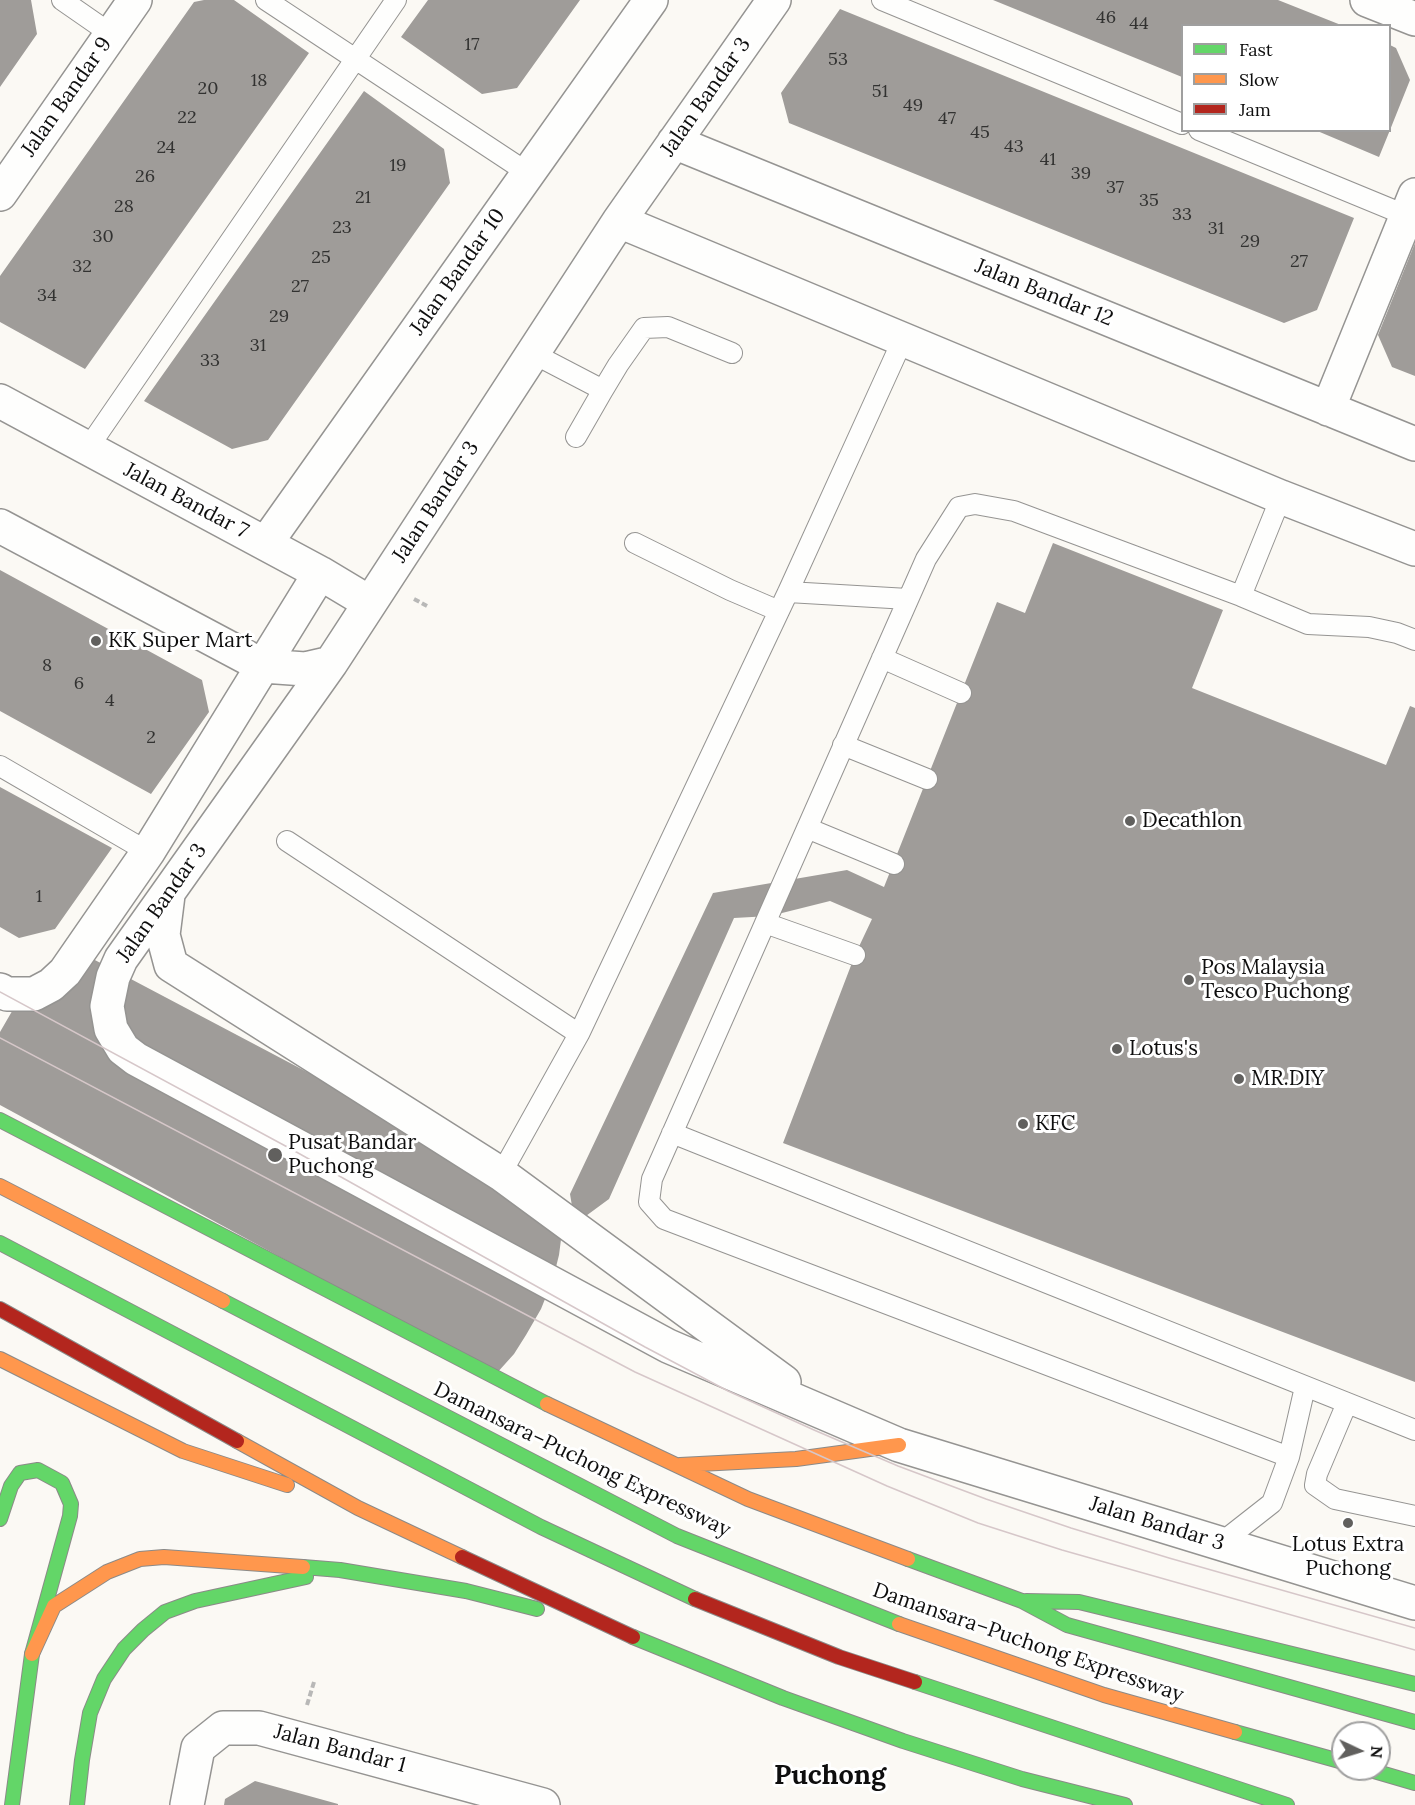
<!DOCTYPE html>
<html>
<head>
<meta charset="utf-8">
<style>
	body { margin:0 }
	#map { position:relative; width:1415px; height:1805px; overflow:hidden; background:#fbf9f4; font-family:Lora,serif }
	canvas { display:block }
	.legend { position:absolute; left:1181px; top:24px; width:210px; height:108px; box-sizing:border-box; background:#fff; border:2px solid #9f9f9f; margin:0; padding:8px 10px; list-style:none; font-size:18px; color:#0e0e0e }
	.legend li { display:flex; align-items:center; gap:12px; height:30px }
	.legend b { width:30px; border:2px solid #9f9f9f }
	.north { position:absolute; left:1331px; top:1721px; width:60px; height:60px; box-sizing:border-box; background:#fff; border:2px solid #9f9f9f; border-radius:50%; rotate:94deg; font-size:16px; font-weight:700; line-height:24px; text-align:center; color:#0e0e0e }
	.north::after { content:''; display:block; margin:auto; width:21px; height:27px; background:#61605e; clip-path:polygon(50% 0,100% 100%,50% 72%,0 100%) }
</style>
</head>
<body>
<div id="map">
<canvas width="1415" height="1805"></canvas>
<ul class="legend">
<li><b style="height:8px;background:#63d668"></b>Fast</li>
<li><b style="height:8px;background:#ff974d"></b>Slow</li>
<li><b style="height:8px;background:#b3261e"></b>Jam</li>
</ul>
<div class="north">N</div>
</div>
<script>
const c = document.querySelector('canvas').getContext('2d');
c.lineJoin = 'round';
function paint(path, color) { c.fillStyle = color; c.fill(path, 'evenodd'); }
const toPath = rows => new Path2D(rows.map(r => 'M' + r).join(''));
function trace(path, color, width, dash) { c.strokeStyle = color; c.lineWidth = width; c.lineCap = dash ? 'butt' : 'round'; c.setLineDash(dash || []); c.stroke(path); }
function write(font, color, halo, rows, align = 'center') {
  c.font = font + ' Lora,serif'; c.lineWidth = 6; c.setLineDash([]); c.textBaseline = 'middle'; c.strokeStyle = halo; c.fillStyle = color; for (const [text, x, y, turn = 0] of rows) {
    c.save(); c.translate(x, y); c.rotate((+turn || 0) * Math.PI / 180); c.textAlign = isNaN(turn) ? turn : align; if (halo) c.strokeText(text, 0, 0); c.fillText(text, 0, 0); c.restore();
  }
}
paint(toPath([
	[0,0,31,0,37,34,0,87],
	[204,0,234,0,309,53,85,369,0,322,0,276,194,2],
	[428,0,580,0,517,88,482,94,401,37],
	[993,0,1278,0,1341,25,1182,26,1182,77],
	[840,9,1354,218,1317,310,1284,323,789,123,781,93],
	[1390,45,1396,48,1410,80,1390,130],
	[364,91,444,149,450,183,268,440,232,449,144,401],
	[1315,130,1390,130,1379,157],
	[1415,243,1415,376,1392,367,1378,335],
	[1053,543,1223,610,1192,688,1386,765,1410,706,1415,708,1415,1382,783,1143,855,955,872,919,830,901,770,916,734,918,609,1199,575,1224,570,1194,713,893,847,870,884,887,997,602,1025,613],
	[0,570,202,680,209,712,151,794,0,711],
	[0,787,112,848,55,929,19,938,0,927],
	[74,949,561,1206,562,1232,559,1255,553,1279,541,1309,526,1335,514,1354,496,1374,0,1105,0,1032,22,994,37,976,54,960],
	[255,1781,338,1804,338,1805,224,1805,225,1799]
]), '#9f9c99');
const lane = toPath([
	[62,0,111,34],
	[266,0,528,173],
	[882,0,1182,124],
	[1199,130,1415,219],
	[532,353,603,390,618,365,644,328,668,327,732,353],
	[576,437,603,390],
	[88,448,396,0],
	[635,543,730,590,779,611],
	[788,592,908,599],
	[1241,596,1281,497],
	[882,658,961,693],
	[843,745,927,779],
	[0,766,148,852],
	[807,828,894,864],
	[287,841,579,1034],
	[765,923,855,955],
	[672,1133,1415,1430],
	[501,1174,579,1034,788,592,903,339],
	[1347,1403,1317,1474,1315,1485,1335,1499,1415,1516],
	[1289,1457,664,1219,649,1202,652,1179,926,559,959,507,975,504,1014,511,1241,596,1308,624,1369,627,1397,633,1415,640],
	[1221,1543,1272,1503,1289,1457,1305,1387]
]);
const street = toPath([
	[774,0,619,221,331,663,121,959,113,977,107,1006,111,1029,123,1049,136,1059,668,1346,899,1445,1415,1603],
	[1367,0,1415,19],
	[674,142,1415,444],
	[0,194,135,0],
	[619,221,1281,497,1415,549],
	[0,401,320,573,370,603],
	[1328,409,1415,195],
	[0,526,263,666,305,669,331,663],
	[266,543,651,0],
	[168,895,163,935,171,965,501,1174,784,1382],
	[0,990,7,994,34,994,51,985,65,972,148,852,320,573],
	[187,1805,198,1748,223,1728,259,1728,543,1805]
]);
const fast = toPath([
	[0,1120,547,1404],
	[0,1243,541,1527,695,1599],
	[223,1301,677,1536,899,1624],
	[0,1519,11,1486,20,1473,38,1470,62,1483,71,1504,70,1516,32,1654,12,1805],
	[908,1559,1022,1601,1067,1625,1415,1722],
	[303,1567,340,1570,466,1591,537,1609],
	[1026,1601,1079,1602,1415,1684],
	[633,1637,783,1698,903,1741,1022,1779,1125,1805],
	[915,1682,1287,1805],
	[1235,1732,1343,1762],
	[1367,1769,1415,1783],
	[77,1805,82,1760,90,1713,104,1679,124,1649,143,1630,165,1612,195,1601,306,1577]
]);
const slow = toPath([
	[0,1186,223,1301],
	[0,1359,183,1451,287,1485],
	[547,1404,748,1499,908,1559],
	[237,1441,358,1508,462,1557],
	[680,1465,796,1459,899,1445],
	[899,1624,1104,1695,1235,1732],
	[32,1654,54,1606,107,1572,140,1559,164,1557,303,1567]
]);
const jam = toPath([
	[0,1309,237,1441],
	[462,1557,633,1637],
	[695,1599,839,1657,915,1682]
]);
trace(lane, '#959492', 22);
trace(street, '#959492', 36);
trace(fast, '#8b8a88', 16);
trace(slow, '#8b8a88', 16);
trace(jam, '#8b8a88', 16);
trace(toPath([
	[414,599,427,606],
	[307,1705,314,1682]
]), '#b8b8b7', 4, [6, 3]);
trace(lane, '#fefefd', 20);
trace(street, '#fefefd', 33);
trace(fast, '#63d668', 14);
trace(slow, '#ff974d', 14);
trace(jam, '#b3261e', 14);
trace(toPath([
	[0,992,291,1149,645,1347,728,1391,814,1430,898,1466,986,1499,1071,1528,1169,1558,1415,1628],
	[0,1038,635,1372,887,1486,978,1523,1062,1550,1415,1650]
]), '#d6c7c9', 1.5);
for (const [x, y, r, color] of [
	[96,641,6,"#61605e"],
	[1130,821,6,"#61605e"],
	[1189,980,6,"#61605e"],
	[1117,1049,6,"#61605e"],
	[1239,1079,6,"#61605e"],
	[1023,1124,6,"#61605e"],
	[275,1155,8,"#61605e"],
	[1348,1523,6,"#61605e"]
]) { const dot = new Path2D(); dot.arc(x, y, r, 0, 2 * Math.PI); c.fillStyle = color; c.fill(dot); trace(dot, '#fff', 2); }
write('18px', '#323231', null, [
	["46",1106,18],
	["44",1139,24],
	["17",472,45],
	["53",838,60],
	["18",259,81],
	["20",208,89],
	["51",880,92],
	["49",913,106],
	["22",187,118],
	["47",947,119],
	["45",980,133],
	["43",1014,147],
	["24",166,148],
	["41",1048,160],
	["19",398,166],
	["39",1081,174],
	["26",145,177],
	["37",1115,188],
	["21",363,198],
	["35",1149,201],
	["28",124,207],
	["33",1182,215],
	["23",342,228],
	["31",1216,229],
	["30",103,237],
	["29",1250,242],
	["25",321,258],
	["27",1299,262],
	["32",82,267],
	["27",300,287],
	["34",47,296],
	["29",279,317],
	["31",258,346],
	["33",210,361],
	["8",47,666],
	["6",79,684],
	["4",110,701],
	["2",151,738],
	["1",39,897]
]);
write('21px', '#0e0e0e', '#fff', [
	["Jalan Bandar 9",67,97,-55],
	["Jalan Bandar 3",706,97,-55],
	["Jalan Bandar 10",458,272,-55],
	["Jalan Bandar 12",1044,293,22],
	["Jalan Bandar 7",186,501,28],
	["Jalan Bandar 3",436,502,-57],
	["Jalan Bandar 3",162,903,-55],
	["Damansara–Puchong Expressway",582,1460,26],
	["Jalan Bandar 3",1157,1524,17],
	["Damansara–Puchong Expressway",1028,1643,19],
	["Jalan Bandar 1",340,1749,15]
]);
write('21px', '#0e0e0e', '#fff', [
	["KK Super Mart",108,641],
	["Decathlon",1142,821],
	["Pos Malaysia",1201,968],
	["Tesco Puchong",1201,992],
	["Lotus's",1129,1049],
	["MR.DIY",1251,1079],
	["KFC",1035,1124],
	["Pusat Bandar",288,1143],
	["Puchong",288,1167],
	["Lotus Extra",1348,1545,"center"],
	["Puchong",1348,1569,"center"]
], 'left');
write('bold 27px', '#0e0e0e', '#fff', [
	["Puchong",830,1776]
]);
</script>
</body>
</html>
